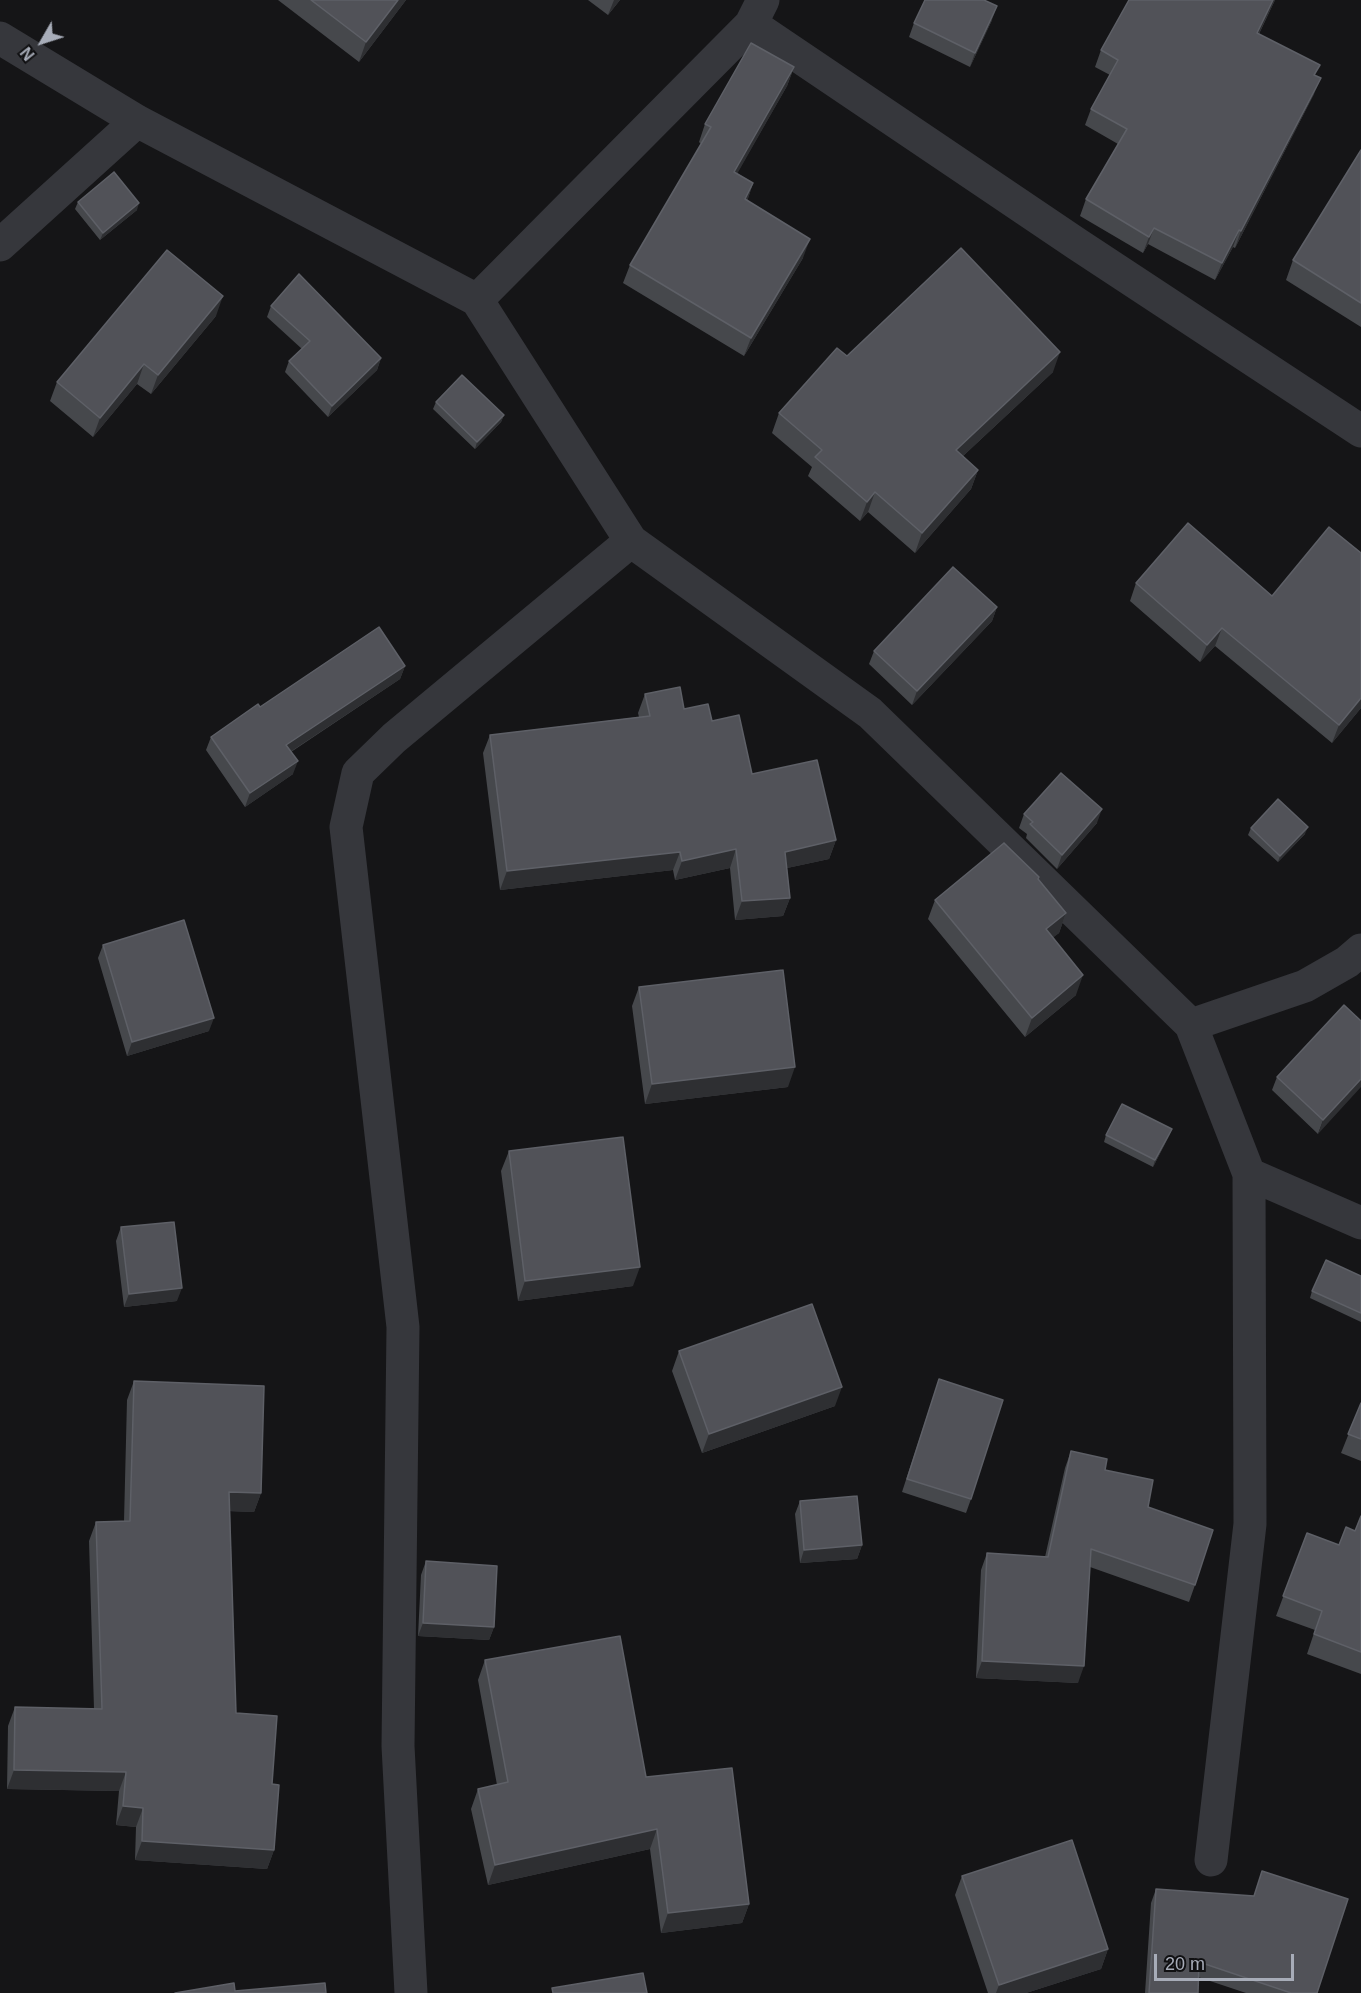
<!DOCTYPE html>
<html>
<head>
<meta charset="utf-8">
<style>
	body { margin:0 }
	#map { position:relative; width:1361px; height:1993px; overflow:hidden; background:#151517; font-family:Helvetica,sans-serif }
	canvas { display:block }
	.north { position:absolute; left:12px; top:12px; width:60px; height:60px; -webkit-text-stroke:4px #101012; paint-order:stroke; rotate:231deg; font-size:16px; font-weight:700; line-height:24px; text-align:center; color:#a7acb8 }
	.north::after { content:''; display:block; margin:auto; width:21px; height:27px; background:#a7acb8; clip-path:polygon(50% 0,100% 100%,50% 72%,0 100%) }
	.scale { position:absolute; left:1154px; top:1954px; width:140px; height:27px; box-sizing:border-box; border:3px solid #a7acb8; border-top:0; padding-left:8px; font-size:18px; line-height:21px; white-space:nowrap; color:#a7acb8; -webkit-text-stroke:4px #101012; paint-order:stroke }
</style>
</head>
<body>
<div id="map">
<canvas width="1361" height="1993"></canvas>
<div class="north">N</div>
<div class="scale">20 m</div>
</div>
<script>
const c = document.querySelector('canvas').getContext('2d');
c.lineJoin = 'round';
const toPath = rows => new Path2D(rows.map(r => 'M' + r).join(''));
function trace(path, color, width, dash) { c.strokeStyle = color; c.lineWidth = width; c.lineCap = dash ? 'butt' : 'round'; c.setLineDash(dash || []); c.stroke(path); }
function paint(path, color) { c.fillStyle = color; c.fill(path, 'evenodd'); }
trace(toPath([
	[751,24,1077,244,1361,431],
	[0,38,137,121,477,300,631,541,870,713,1191,1025,1249,1174,1250,1524,1211,1860],
	[0,245,137,121],
	[477,300,751,24,763,0],
	[1191,1025,1305,986,1347,962,1361,950],
	[1249,1174,1361,1223],
	[411,1993,398,1746,403,1327,346,827,358,773,394,738,631,541]
]), '#36373c', 33);
paint(toPath([
	[278,0,406,0,359,62],
	[588,0,620,0,608,15],
	[1129,0,1275,0,1259,34,1316,76,1314,94,1235,248,1233,247,1215,280,1148,244,1143,253,1080,216,1086,199,1118,144,1085,125,1091,109,1110,75,1095,67,1101,50],
	[992,20,970,67,909,37,914,23],
	[794,67,787,86,737,173,753,183,747,201,803,258,744,356,623,283,630,265,701,144,699,142,705,124],
	[1361,150,1361,327,1286,280,1293,260],
	[78,202,137,210,100,240,75,209],
	[271,306,381,358,377,370,328,417,285,372,289,361,302,349,267,317],
	[216,316,151,394,137,384,93,437,50,401,57,382],
	[847,356,1053,372,963,456,978,470,971,489,915,553,868,512,860,521,808,476,812,467,772,433,779,413],
	[436,402,504,415,501,422,475,449,433,409],
	[1136,583,1272,596,1361,708,1332,743,1215,646,1200,662,1130,601],
	[997,607,992,621,912,705,869,664,874,651],
	[405,666,400,679,291,752,293,774,245,807,206,750,211,737,260,707],
	[645,694,684,709,712,721,752,774,836,840,829,859,787,868,790,898,783,916,735,920,730,868,675,880,673,870,500,890,483,753,490,735,639,717,638,713],
	[1024,814,1097,823,1057,869,1026,838,1027,834,1019,828],
	[1251,828,1305,834,1278,862,1248,835],
	[1038,879,1066,913,1059,933,1053,937,1076,995,1025,1037,928,919,935,900],
	[103,945,209,1031,127,1056,98,958],
	[639,987,788,1087,645,1104,632,1006],
	[1361,1021,1318,1134,1272,1090,1277,1077],
	[1172,1129,1169,1136,1153,1167,1104,1142,1106,1135],
	[509,1151,633,1286,518,1301,501,1171],
	[121,1227,177,1301,124,1307,116,1241],
	[1361,1276,1361,1322,1310,1298,1312,1291],
	[679,1351,835,1406,702,1453,672,1371],
	[939,1379,971,1499,966,1513,902,1492],
	[134,1381,261,1493,254,1512,230,1511,236,1713,272,1784,274,1850,267,1869,135,1860,136,1827,116,1825,119,1791,7,1789,8,1726,15,1707,94,1709,89,1541,96,1522,124,1521,127,1400],
	[1361,1403,1361,1461,1341,1453],
	[1071,1451,1105,1470,1148,1507,1195,1585,1189,1602,1090,1567,1078,1683,976,1678,981,1570,987,1553,1045,1557,1065,1468],
	[800,1501,862,1545,857,1559,800,1563,795,1514],
	[1361,1516,1361,1674,1307,1654,1315,1630,1276,1616,1307,1533,1339,1545,1355,1531],
	[426,1561,494,1627,489,1640,418,1636,421,1575],
	[485,1660,646,1777,749,1904,742,1923,661,1933,650,1849,488,1885,471,1809,478,1789,497,1785,478,1680],
	[962,1876,1108,1949,1101,1969,1026,1993,988,1993,955,1895],
	[1156,1889,1317,1993,1246,1993,1198,1977,1198,1993,1145,1993,1151,1903]
]), '#46484c');
paint(toPath([
	[398,0,406,0,359,62,366,42],
	[614,0,620,0,608,15],
	[1273,0,1275,0,1251,50,1257,33],
	[997,6,992,20,970,67,975,53],
	[794,67,787,86,728,190,734,172],
	[1321,78,1314,94,1235,248,1241,231],
	[753,183,747,202,745,199],
	[139,203,137,210,100,240,103,233],
	[1154,228,1148,244,1143,253,1149,237],
	[1239,230,1233,247,1215,280,1222,263],
	[810,239,803,258,744,356,751,338],
	[223,296,216,316,151,394,158,375],
	[1060,352,1053,372,948,470,956,450],
	[381,358,377,370,328,417,332,406],
	[144,364,137,384,93,437,100,418],
	[504,415,501,422,475,449,477,442],
	[978,470,971,489,915,553,922,533],
	[875,492,868,512,860,521,867,502],
	[997,607,992,621,912,705,917,691],
	[1222,628,1215,646,1200,662,1207,645],
	[405,666,400,679,281,758,286,745],
	[1361,698,1361,708,1332,743,1339,725],
	[298,761,293,774,245,807,250,793],
	[1102,809,1097,823,1057,869,1062,855],
	[1308,827,1305,834,1278,862,1280,856],
	[836,840,829,859,778,870,785,852],
	[736,849,730,868,675,880,682,861],
	[680,852,673,870,500,890,507,871],
	[790,898,783,916,735,920,742,901],
	[1066,913,1059,933,1039,949,1046,929],
	[1083,975,1076,995,1025,1037,1032,1018],
	[214,1018,209,1031,127,1056,132,1042],
	[795,1067,788,1087,645,1104,652,1084],
	[1361,1079,1361,1087,1318,1134,1323,1120],
	[1172,1129,1169,1136,1153,1167,1155,1160],
	[640,1267,633,1286,518,1301,525,1281],
	[182,1288,177,1301,124,1307,129,1294],
	[842,1387,835,1406,702,1453,709,1434],
	[229,1492,261,1493,254,1512,222,1511],
	[862,1545,857,1559,800,1563,804,1550],
	[423,1623,494,1627,489,1640,418,1636],
	[982,1661,1084,1666,1078,1683,976,1678],
	[14,1770,126,1772,119,1791,7,1789],
	[123,1806,143,1808,136,1827,116,1825],
	[657,1829,650,1849,488,1885,495,1865],
	[142,1841,274,1850,267,1869,135,1860],
	[749,1904,742,1923,661,1933,668,1913],
	[1108,1949,1101,1969,1026,1993,996,1993,999,1985]
]), '#2e2f32');
const building = toPath([
	[311,0,398,0,366,42,311,0],
	[925,0,984,0,997,6,975,53,914,23,925,0],
	[1129,0,1273,0,1257,33,1320,65,1314,75,1321,78,1241,231,1239,230,1222,263,1154,228,1149,237,1086,199,1127,129,1091,109,1118,60,1101,50,1129,0],
	[751,43,794,67,734,172,753,183,745,199,810,239,751,338,630,265,711,127,705,124,751,43],
	[1361,150,1361,303,1293,260,1361,150],
	[114,172,139,203,103,233,78,202,114,172],
	[961,248,1060,352,956,450,978,470,922,533,875,492,867,502,815,457,822,450,779,413,837,348,847,356,961,248],
	[167,250,223,296,158,375,144,364,100,418,57,382,167,250],
	[299,274,381,358,332,406,289,361,310,341,271,306,299,274],
	[462,375,504,415,477,442,436,402,462,375],
	[1188,523,1272,596,1329,527,1361,553,1361,698,1339,725,1222,628,1207,645,1136,583,1188,523],
	[953,567,997,607,917,691,874,651,953,567],
	[379,627,405,666,286,745,298,761,250,793,211,737,258,704,260,707,379,627],
	[680,687,684,709,708,704,712,721,739,715,752,774,817,760,836,840,785,852,790,898,742,901,736,849,682,861,680,852,507,871,490,735,650,716,645,694,680,687],
	[1061,773,1102,809,1062,855,1030,824,1033,822,1024,814,1061,773],
	[1278,799,1308,827,1280,856,1251,828,1278,799],
	[1004,843,1039,877,1038,879,1066,913,1046,929,1083,975,1032,1018,935,900,1004,843],
	[184,920,214,1018,132,1042,103,945,184,920],
	[783,970,795,1067,652,1084,639,987,783,970],
	[1344,1005,1361,1021,1361,1079,1323,1120,1277,1077,1344,1005],
	[1122,1104,1172,1129,1155,1160,1106,1135,1122,1104],
	[623,1137,640,1267,525,1281,509,1151,623,1137],
	[174,1222,182,1288,129,1294,121,1227,174,1222],
	[1326,1260,1361,1276,1361,1313,1312,1291,1326,1260],
	[812,1304,842,1387,709,1434,679,1351,812,1304],
	[939,1379,1003,1400,971,1499,907,1479,939,1379],
	[134,1381,264,1386,261,1493,229,1492,236,1713,277,1716,272,1784,279,1785,274,1850,142,1841,143,1808,123,1806,126,1772,14,1770,15,1707,102,1709,96,1522,130,1521,134,1381],
	[1361,1403,1361,1439,1348,1434,1361,1403],
	[1071,1451,1107,1459,1105,1470,1153,1480,1148,1507,1213,1530,1195,1585,1091,1549,1084,1666,982,1661,987,1553,1048,1557,1071,1451],
	[857,1496,862,1545,804,1550,800,1501,857,1496],
	[1361,1516,1361,1652,1314,1634,1322,1611,1283,1596,1307,1533,1339,1545,1346,1527,1355,1531,1361,1516],
	[426,1561,497,1566,494,1627,423,1623,426,1561],
	[620,1636,646,1777,732,1768,749,1904,668,1913,657,1829,495,1865,478,1789,508,1782,485,1660,620,1636],
	[1072,1840,1108,1949,999,1985,962,1876,1072,1840],
	[1262,1871,1348,1899,1317,1993,1291,1993,1199,1962,1198,1993,1149,1993,1156,1889,1254,1896,1262,1871],
	[643,1973,647,1993,553,1993,552,1988,643,1973],
	[234,1983,235,1991,325,1983,326,1993,175,1993,234,1983]
]);
paint(building, '#515258');
trace(building, '#5e6067', 1.5);
</script>
</body>
</html>
